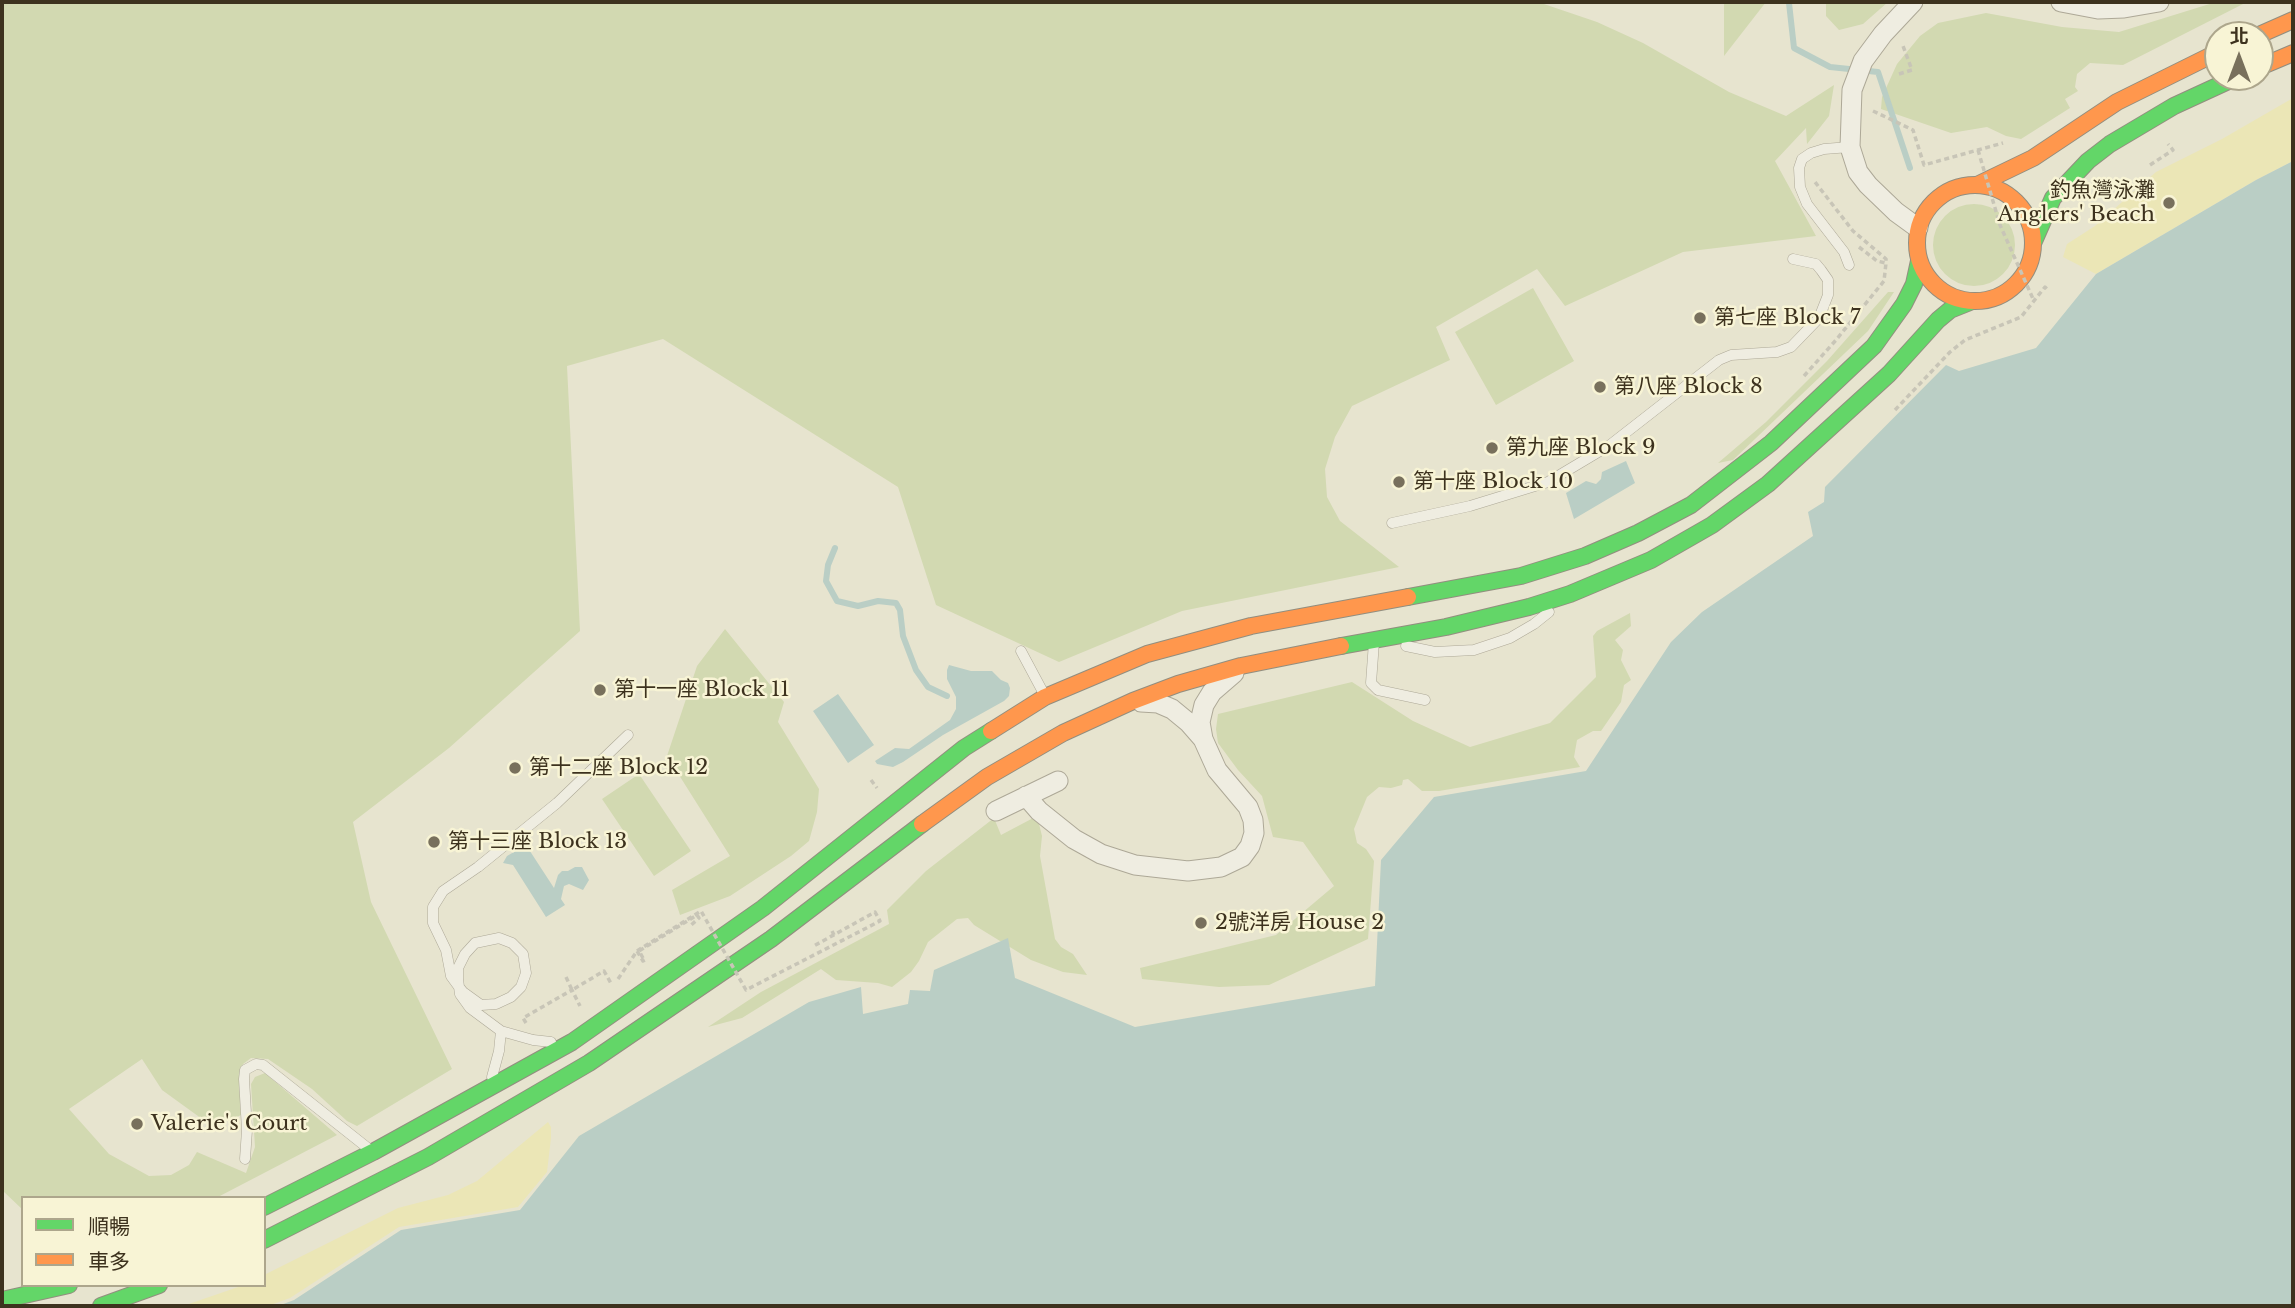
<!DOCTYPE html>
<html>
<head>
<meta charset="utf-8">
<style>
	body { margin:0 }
	#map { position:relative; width:2295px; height:1308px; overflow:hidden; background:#e7e4cf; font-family:"Libre Baskerville","Noto Sans TC",serif }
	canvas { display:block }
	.frame { position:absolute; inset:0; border:4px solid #3d321e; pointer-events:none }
	.legend { position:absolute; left:21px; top:1196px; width:245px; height:91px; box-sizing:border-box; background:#f8f4d5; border:2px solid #ada68c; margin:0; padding:9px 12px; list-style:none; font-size:21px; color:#3d321e }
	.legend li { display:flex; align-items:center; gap:14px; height:35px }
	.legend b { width:35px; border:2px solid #ada68c }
	.north { position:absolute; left:2204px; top:21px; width:70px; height:70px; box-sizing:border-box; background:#f8f4d5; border:2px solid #ada68c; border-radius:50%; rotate:0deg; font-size:19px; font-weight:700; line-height:28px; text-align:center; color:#3d321e }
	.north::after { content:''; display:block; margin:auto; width:24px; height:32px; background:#78705c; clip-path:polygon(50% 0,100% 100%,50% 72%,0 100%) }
</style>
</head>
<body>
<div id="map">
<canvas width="2295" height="1308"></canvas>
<div class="frame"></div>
<ul class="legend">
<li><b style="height:9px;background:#63d668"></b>順暢</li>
<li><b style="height:9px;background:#ff974d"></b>車多</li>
</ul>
<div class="north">北</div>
</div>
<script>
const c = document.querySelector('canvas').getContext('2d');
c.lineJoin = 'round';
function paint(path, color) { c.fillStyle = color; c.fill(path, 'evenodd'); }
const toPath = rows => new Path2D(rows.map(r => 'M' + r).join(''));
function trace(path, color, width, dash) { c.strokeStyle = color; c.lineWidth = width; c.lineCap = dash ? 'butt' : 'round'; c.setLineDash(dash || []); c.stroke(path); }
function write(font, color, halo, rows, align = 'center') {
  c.font = font + ' "Libre Baskerville","Noto Sans TC",serif'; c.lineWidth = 5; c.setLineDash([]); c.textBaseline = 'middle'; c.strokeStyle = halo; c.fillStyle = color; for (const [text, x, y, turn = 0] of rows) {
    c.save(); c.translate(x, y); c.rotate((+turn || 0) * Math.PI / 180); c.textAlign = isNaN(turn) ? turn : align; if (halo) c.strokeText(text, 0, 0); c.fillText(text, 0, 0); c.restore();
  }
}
paint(toPath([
	[2,2,1538,2,1597,22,1643,43,1729,92,1786,116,1834,85,1829,116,1807,144,1806,128,1775,161,1816,236,1683,252,1565,306,1537,269,1436,327,1450,360,1352,406,1335,437,1325,469,1327,497,1340,521,1399,567,1182,611,1059,662,936,605,898,487,663,339,567,366,580,631,449,748,353,822,371,902,452,1069,357,1126,347,1121,312,1089,268,1059,251,1058,243,1064,240,1076,241,1115,231,1120,209,1124,162,1090,142,1059,69,1109,109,1154,149,1176,171,1175,189,1165,197,1152,246,1173,255,1147,251,1084,255,1077,265,1073,337,1135,216,1198,23,1198,23,1210,2,1190],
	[1724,2,1766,2,1724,56],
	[1826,2,1888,2,1863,24,1839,30,1826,16],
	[2216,2,2247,2,2123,65,2090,63,2077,74,2075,87,2078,91,2065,99,2070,108,2021,139,2006,136,1987,127,1951,133,1881,109,1882,97,1897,64,1920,36,1938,23,1986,13,2062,27,2119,32],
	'1933 245a41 41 0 1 1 82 0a41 41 0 1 1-82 0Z',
	[1533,288,1574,361,1496,405,1455,332],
	[1888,292,1894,292,1868,331,1733,460,1718,463,1766,422,1827,361],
	[1630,613,1631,626,1615,640,1623,650,1621,660,1631,680,1624,685,1621,702,1601,731,1593,731,1577,740,1574,757,1580,767,1439,791,1422,791,1408,779,1403,780,1402,785,1391,788,1379,787,1367,797,1354,829,1357,843,1366,849,1374,861,1368,939,1269,985,1219,987,1142,979,1140,968,1276,935,1334,886,1303,842,1273,837,1262,796,1238,770,1218,743,1216,729,1218,714,1352,682,1413,721,1470,747,1550,723,1596,677,1593,636,1597,631],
	[725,629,784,702,778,722,819,789,817,812,809,841,791,856,730,896,680,915,672,890,730,856,667,756,697,666],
	[639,774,691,851,654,876,602,799],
	[1037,816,1042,836,1040,856,1055,939,1061,947,1073,954,1087,975,1063,972,1031,960,974,925,968,918,957,919,928,942,919,961,911,972,892,987,878,983,836,980,821,969,742,1018,708,1027,761,992,889,924,887,910,926,871,994,818,1001,835]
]), '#d2d9b1');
paint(toPath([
	[2293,98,2293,161,2256,180,2096,274,2063,257,2067,244,2095,226,2156,172,2222,139],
	[548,1122,551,1127,551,1138,547,1172,518,1207,399,1227,290,1298,268,1306,183,1306,244,1285,264,1285,264,1275,398,1208,448,1195,477,1181]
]), '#ebe6b6');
paint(toPath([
	[2293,161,2293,1306,278,1306,294,1300,401,1230,520,1210,579,1136,809,1002,861,987,863,1014,908,1004,910,990,930,991,934,970,1008,938,1015,978,1135,1027,1375,986,1381,860,1434,797,1586,771,1671,642,1702,612,1813,536,1808,512,1824,502,1825,487,1946,365,1959,371,2036,348,2096,274,2256,180],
	[1626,461,1635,483,1574,519,1566,493,1586,481,1596,484,1601,479,1602,472],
	[949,665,971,671,992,671,1001,680,1008,683,1010,688,1009,696,1004,701,943,735,903,762,893,767,877,764,875,761,895,748,909,749,950,720,956,709,956,697,947,679,947,670],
	[838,694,874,745,848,763,813,711],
	[526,845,554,888,558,875,562,871,568,871,575,867,582,867,589,880,583,890,569,884,564,886,561,899,565,905,546,917,513,865,503,863,507,856]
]), '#bacec5');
trace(toPath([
	[1789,3,1794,48,1830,67,1878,72,1910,168],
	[835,548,828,565,826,581,837,601,858,606,878,601,896,603,900,610,903,636,916,670,928,687,947,696]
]), '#bacec5', 6);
const lane = toPath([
	[1849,265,1844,252,1807,204,1800,187,1799,168,1802,159,1811,153,1824,149,1850,147],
	[1392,523,1470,506,1548,482,1610,445,1719,360,1731,355,1777,352,1791,347,1819,318,1828,295,1828,280,1821,270,1816,264,1793,259],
	[1374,642,1371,683,1378,690,1425,700],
	[1406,646,1435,652,1474,650,1510,638,1534,624,1549,612],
	[1021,651,1044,694],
	[551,1042,533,1040,501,1031,470,1008,460,994,459,987,458,979,458,968,465,954,475,943,499,938,512,943,523,954,526,973,521,987,511,997,496,1004,481,1005,463,992,459,987,451,976,446,950,433,923,433,907,443,891,478,867,557,803,628,735],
	[492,1077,499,1051,501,1031],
	[245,1159,247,1130,244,1079,245,1070,256,1064,263,1065,369,1149]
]);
const street = toPath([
	[1913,2,1883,34,1863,61,1852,90,1850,147,1858,172,1868,185,1896,212,1918,228],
	[2061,2,2098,9,2124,8,2159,2],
	[1203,739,1200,722,1204,705,1212,692,1234,673],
	[1026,796,1039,811,1074,839,1101,854,1135,865,1188,871,1221,867,1242,857,1250,846,1254,833,1253,820,1248,807,1217,770,1203,739,1189,723,1172,709,1158,703,1141,702],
	[996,811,1058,781]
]);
const fast = toPath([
	[2034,241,2053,198,2088,161,2110,144,2174,106,2237,77],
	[1408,597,1521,576,1585,556,1638,533,1691,505,1771,443,1874,346,1904,304,1914,284,1919,261],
	[1341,646,1446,627,1529,607,1570,594,1651,560,1712,525,1768,484,1889,374,1938,320,1950,310,1970,302],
	[264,1207,373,1152,572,1042,763,908,964,748,991,731],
	[264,1240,428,1157,589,1063,771,939,922,824],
	[2,1300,69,1285],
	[101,1306,159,1285]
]);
const slow = toPath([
	[2259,35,2293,20],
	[2260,67,2293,53],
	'1917 243a58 58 0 1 1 116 0a58 58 0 1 1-116 0Z',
	[1977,185,2033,158,2117,102,2218,52],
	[991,731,1045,697,1147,654,1251,626,1408,597],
	[922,824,987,777,1063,733,1133,701,1178,684,1241,666,1341,646]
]);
trace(lane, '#ada897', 11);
trace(street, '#ada897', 21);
trace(fast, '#928e7f', 18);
trace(slow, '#928e7f', 18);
trace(toPath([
	[1899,74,1912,70,1903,46],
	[1873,111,1913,130,1924,165,2003,143],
	[2150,165,2173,150,2168,144],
	[1859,247,1877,261,1886,263],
	[1804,376,1836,340,1884,281,1886,263,1886,259,1853,231,1815,182],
	[1895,410,1950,352,1965,340,2021,317,2045,287,2047,289],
	[871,780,877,788],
	[832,931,834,935],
	[643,958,639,951,697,915,699,918,690,926],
	[566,977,572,990,604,971,612,985],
	[618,979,637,951,643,961,645,960],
	[526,1023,523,1018,572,990,580,1006]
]), '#c8c5b7', 3.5, [5, 3.5]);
trace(lane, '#efede1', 10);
trace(street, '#efede1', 19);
trace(fast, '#63d668', 16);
trace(slow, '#ff974d', 16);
trace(toPath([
	[1978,150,2000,225,2034,301],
	[637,951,701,911,746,990,880,921,875,912,812,947]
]), '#c8c5b7', 3.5, [5, 3.5]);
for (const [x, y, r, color] of [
	[2169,203,7,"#78705c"],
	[1700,318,7,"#78705c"],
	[1600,387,7,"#78705c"],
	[1492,448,7,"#78705c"],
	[1399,482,7,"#78705c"],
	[600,690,7,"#78705c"],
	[515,768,7,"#78705c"],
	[434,842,7,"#78705c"],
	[1201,923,7,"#78705c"],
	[137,1124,7,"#78705c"]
]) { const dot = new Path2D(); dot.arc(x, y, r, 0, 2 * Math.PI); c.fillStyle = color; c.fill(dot); trace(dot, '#f8f4d5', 2.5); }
write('21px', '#3d321e', '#f8f4d5', [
	["釣魚灣泳灘",2155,191,"right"],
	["Anglers' Beach",2155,215,"right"],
	["第七座 Block 7",1714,318],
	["第八座 Block 8",1614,387],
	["第九座 Block 9",1506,448],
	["第十座 Block 10",1413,482],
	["第十一座 Block 11",614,690],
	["第十二座 Block 12",529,768],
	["第十三座 Block 13",448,842],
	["2號洋房 House 2",1215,923],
	["Valerie's Court",151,1124]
], 'left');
</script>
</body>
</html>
